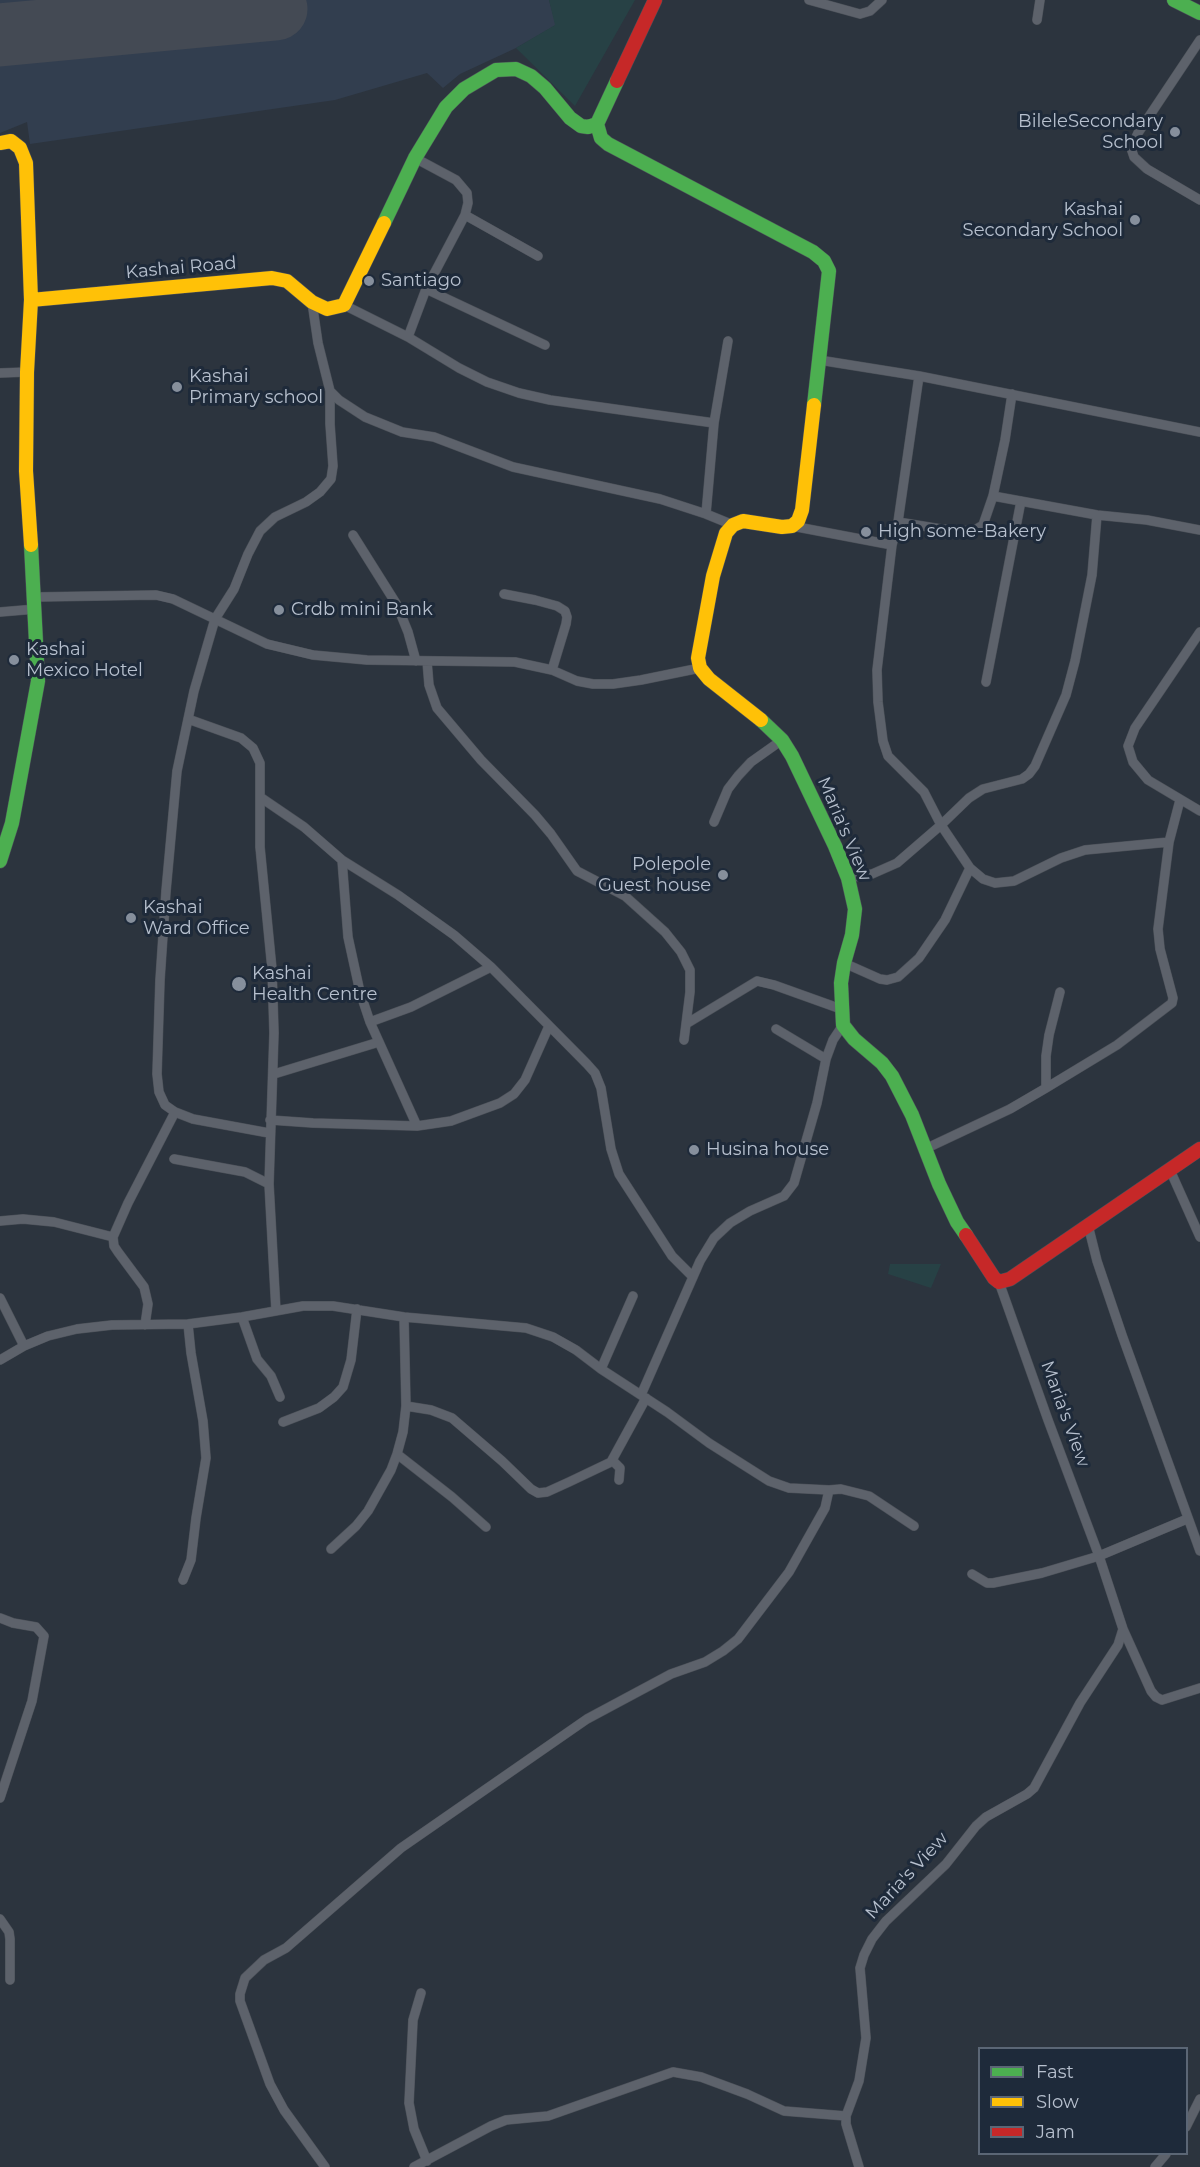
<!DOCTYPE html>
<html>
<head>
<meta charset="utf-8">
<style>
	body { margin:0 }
	#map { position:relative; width:1200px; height:2167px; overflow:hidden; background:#2c343e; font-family:Montserrat,sans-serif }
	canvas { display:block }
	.legend { position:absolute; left:978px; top:2047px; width:210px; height:108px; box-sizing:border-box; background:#1e2a3a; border:2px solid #5b6675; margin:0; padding:8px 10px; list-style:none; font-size:18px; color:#b7c0ce }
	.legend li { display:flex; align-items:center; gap:12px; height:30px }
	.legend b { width:30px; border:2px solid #5b6675 }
</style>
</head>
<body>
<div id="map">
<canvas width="1200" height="2167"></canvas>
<ul class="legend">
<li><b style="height:8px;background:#4caf50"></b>Fast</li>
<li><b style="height:8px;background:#ffc107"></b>Slow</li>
<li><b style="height:8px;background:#c62828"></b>Jam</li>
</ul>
</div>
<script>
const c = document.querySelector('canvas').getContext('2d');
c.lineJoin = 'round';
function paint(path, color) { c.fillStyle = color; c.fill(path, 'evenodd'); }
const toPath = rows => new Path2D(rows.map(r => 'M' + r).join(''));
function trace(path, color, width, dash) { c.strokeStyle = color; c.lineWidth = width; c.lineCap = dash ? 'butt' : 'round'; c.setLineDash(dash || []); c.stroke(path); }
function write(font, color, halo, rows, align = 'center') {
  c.font = font + ' Montserrat,sans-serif'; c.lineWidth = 6; c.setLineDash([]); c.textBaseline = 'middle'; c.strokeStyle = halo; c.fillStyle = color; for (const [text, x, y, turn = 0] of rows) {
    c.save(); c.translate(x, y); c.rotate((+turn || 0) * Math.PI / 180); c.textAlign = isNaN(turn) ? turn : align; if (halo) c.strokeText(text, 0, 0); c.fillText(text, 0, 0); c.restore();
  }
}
paint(toPath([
	[0,0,549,0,556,25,516,48,460,74,443,88,427,73,335,100,30,144,27,122,0,133]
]), '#323e4f');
paint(toPath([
	[549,0,635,0,575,106,516,48,555,25],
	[890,1264,941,1264,931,1288,888,1274]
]), '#274145');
trace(toPath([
	[0,35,276,9]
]), '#444a54', 63);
const street = toPath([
	[809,0,860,14,870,11,882,0],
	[1037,20,1040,0],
	[1200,40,1138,133,1131,148,1134,157,1147,169,1200,200],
	[465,215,538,256],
	[426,289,545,345],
	[344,305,408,337,459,368,487,382,519,393,550,400,714,423],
	[408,337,426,289,465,215,468,203,467,193,456,180,415,158],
	[819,360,919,376,1200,432],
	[0,373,27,372],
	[330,391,339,400,365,417,402,432,434,437,513,467,660,499,706,514,733,525],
	[993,496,1097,515,1147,520,1200,530],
	[706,514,714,423,728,341],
	[1097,515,1092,575,1075,661,1066,695,1035,766,1029,774,1022,779,983,789,969,798,941,825,970,868,983,879,995,883,1014,881,1061,858,1085,850,1169,842],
	[898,522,941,529,973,531,983,525,993,496,1005,440,1012,394],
	[792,526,892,545],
	[353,535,397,605,408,632,416,661],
	[504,594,535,600,557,606,565,611,567,617,566,624,552,670],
	[36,597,156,595,173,599,267,644,313,655,367,660,515,662,552,670,577,681,593,684,613,684,641,680,700,668],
	[0,612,36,609],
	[1200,632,1135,728,1128,746,1133,762,1148,780,1200,811],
	[427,661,429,685,437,708,481,760,535,815,551,834,577,871,625,896,665,932,681,952,690,970,690,992,684,1040],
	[986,682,1021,501],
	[188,719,241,738,253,748,260,763,260,847,272,969,274,1033,269,1184,276,1311],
	[260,797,304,827,342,860,398,895,454,935,491,967,587,1064,595,1073,601,1088,611,1149,619,1174,672,1256,693,1277],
	[714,822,728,789,738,776,751,762,782,740],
	[342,860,348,937,360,992,370,1022,417,1126],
	[848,878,872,874,897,863,941,825,924,792,888,756,883,741,878,702,877,670,892,545,898,522,919,376],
	[844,963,880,979,887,980,898,977,919,958,945,920,970,868],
	[370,1022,411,1007,491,967],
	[686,1024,757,981,774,985,841,1009],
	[776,1029,826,1059],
	[274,1074,379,1042],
	[1046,1088,1046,1056,1049,1035,1060,992],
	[270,1120,313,1123,417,1126,451,1121,500,1103,514,1094,525,1080,549,1026],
	[269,1133,193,1119,175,1112,165,1105,159,1092,157,1074,160,980,166,891,177,771,194,691,215,619,234,589,248,554,260,531,275,517,306,502,320,492,331,479,333,466,330,424,330,391,318,343,312,302],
	[925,1149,1010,1109,1046,1088,1117,1045,1172,1003,1173,998,1160,949,1158,929,1169,842,1180,800],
	[174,1159,245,1172,269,1184],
	[1170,1170,1200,1237],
	[0,1221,23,1219,54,1222,113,1237],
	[1088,1225,1097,1261,1122,1335,1200,1551],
	[0,1298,24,1346],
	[242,1317,257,1359,271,1376,280,1397],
	[145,1325,148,1304,144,1287,118,1252,114,1246,113,1237,128,1203,175,1112],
	[0,1360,24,1346,48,1336,77,1329,112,1325,188,1324,242,1317,303,1306,333,1306,404,1317,526,1328,553,1337,576,1350,601,1369,667,1412,709,1443,769,1481,789,1488,829,1490,841,1489,869,1496,914,1526],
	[601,1369,633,1296],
	[641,1395,700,1261,714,1238,730,1223,750,1211,784,1196,794,1183,817,1103,826,1059,833,1040,843,1025],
	[406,1406,431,1410,452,1418,502,1461,531,1489,538,1493,547,1492,569,1482,611,1462,614,1462,620,1468,619,1480],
	[283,1422,319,1408,334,1397,343,1387,351,1360,357,1309],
	[397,1454,452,1497,486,1527],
	[611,1462,646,1398],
	[331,1549,356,1526,368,1511,391,1470,397,1454,403,1432,406,1406,404,1317],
	[972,1574,987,1583,993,1583,1042,1573,1099,1556,1187,1519],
	[183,1580,191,1560,196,1518,206,1458,203,1421,191,1353,188,1324],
	[0,1618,13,1623,36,1627,44,1636,32,1701,0,1798],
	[1123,1629,1151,1691,1156,1697,1162,1700,1200,1688],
	[0,1919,9,1932,10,1939,10,1980],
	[421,1993,413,2020,409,2103,414,2129,427,2161],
	[1186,2127,1200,2099],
	[325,2167,284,2110,270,2084,240,2001,240,1994,245,1978,264,1960,286,1948,401,1848,587,1719,671,1674,705,1662,723,1651,738,1639,789,1572,825,1508,829,1490],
	[414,2167,491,2126,506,2120,548,2116,673,2072,701,2077,747,2094,784,2111,846,2116],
	[859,2167,846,2124,846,2116,859,2081,866,2038,860,1968,864,1955,872,1939,886,1921,946,1864,976,1826,986,1817,1027,1794,1034,1788,1080,1703,1118,1645,1123,1629,1099,1556,1048,1420,999,1282],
	[1155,2167,1166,2154]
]);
const fast = toPath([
	[1174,0,1200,13],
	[597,124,601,138,608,144,813,252,824,261,829,271,814,405],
	[384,223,415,158,446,107,464,89,496,70,516,69,531,76,545,88,570,118,581,126,588,127,597,124,617,81],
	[761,720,782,740,792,756,835,846,848,878,855,909,852,935,844,963,841,983,843,1025,854,1039,882,1063,892,1076,912,1115,939,1184,957,1222,966,1235],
	[0,861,12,823,38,681,31,545]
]);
const slow = toPath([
	[0,143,11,141,20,148,26,163,31,300,27,372,26,471,31,545],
	[31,300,272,278,287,281,312,302,327,309,344,305,384,223],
	[761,720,709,679,700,668,698,658,713,576,726,533,733,525,743,521,782,527,792,526,798,521,802,510,814,405]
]);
const jam = toPath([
	[617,81,655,0],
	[966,1235,994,1278,999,1282,1010,1279,1200,1149]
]);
trace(street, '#4b5058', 10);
trace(fast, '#4b5058', 15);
trace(slow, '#4b5058', 15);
trace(jam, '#4b5058', 15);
trace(street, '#5d626b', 9);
trace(fast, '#4caf50', 14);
trace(slow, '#ffc107', 14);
trace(jam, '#c62828', 14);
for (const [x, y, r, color] of [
	[1175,132,6,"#868f9c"],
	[1135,220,6,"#868f9c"],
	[369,281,6,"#868f9c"],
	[177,387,6,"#868f9c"],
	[866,532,6,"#868f9c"],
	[279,610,6,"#868f9c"],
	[14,660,6,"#868f9c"],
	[723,875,6,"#868f9c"],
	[131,918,6,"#868f9c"],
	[239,984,8,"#868f9c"],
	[694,1150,6,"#868f9c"]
]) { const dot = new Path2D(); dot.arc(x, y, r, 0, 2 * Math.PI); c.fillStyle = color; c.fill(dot); trace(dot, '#1e2a3a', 2); }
write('18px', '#b7c0ce', '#1e2a3a', [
	["BileleSecondary",1163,122,"right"],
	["School",1163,143,"right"],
	["Kashai",1123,210,"right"],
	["Secondary School",1123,231,"right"],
	["Santiago",381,281],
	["Kashai",189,377],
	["Primary school",189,398],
	["High some-Bakery",878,532],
	["Crdb mini Bank",291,610],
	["Kashai",26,650],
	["Mexico Hotel",26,671],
	["Polepole",711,865,"right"],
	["Guest house",711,886,"right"],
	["Kashai",143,908],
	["Ward Office",143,929],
	["Kashai",252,974],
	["Health Centre",252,995],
	["Husina house",706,1150]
], 'left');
write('18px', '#b7c0ce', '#1e2a3a', [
	["Kashai Road",181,268,-5],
	["Maria's View",844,829,67],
	["Maria's View",1065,1414,70],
	["Maria's View",907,1876,-47]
]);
</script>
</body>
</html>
